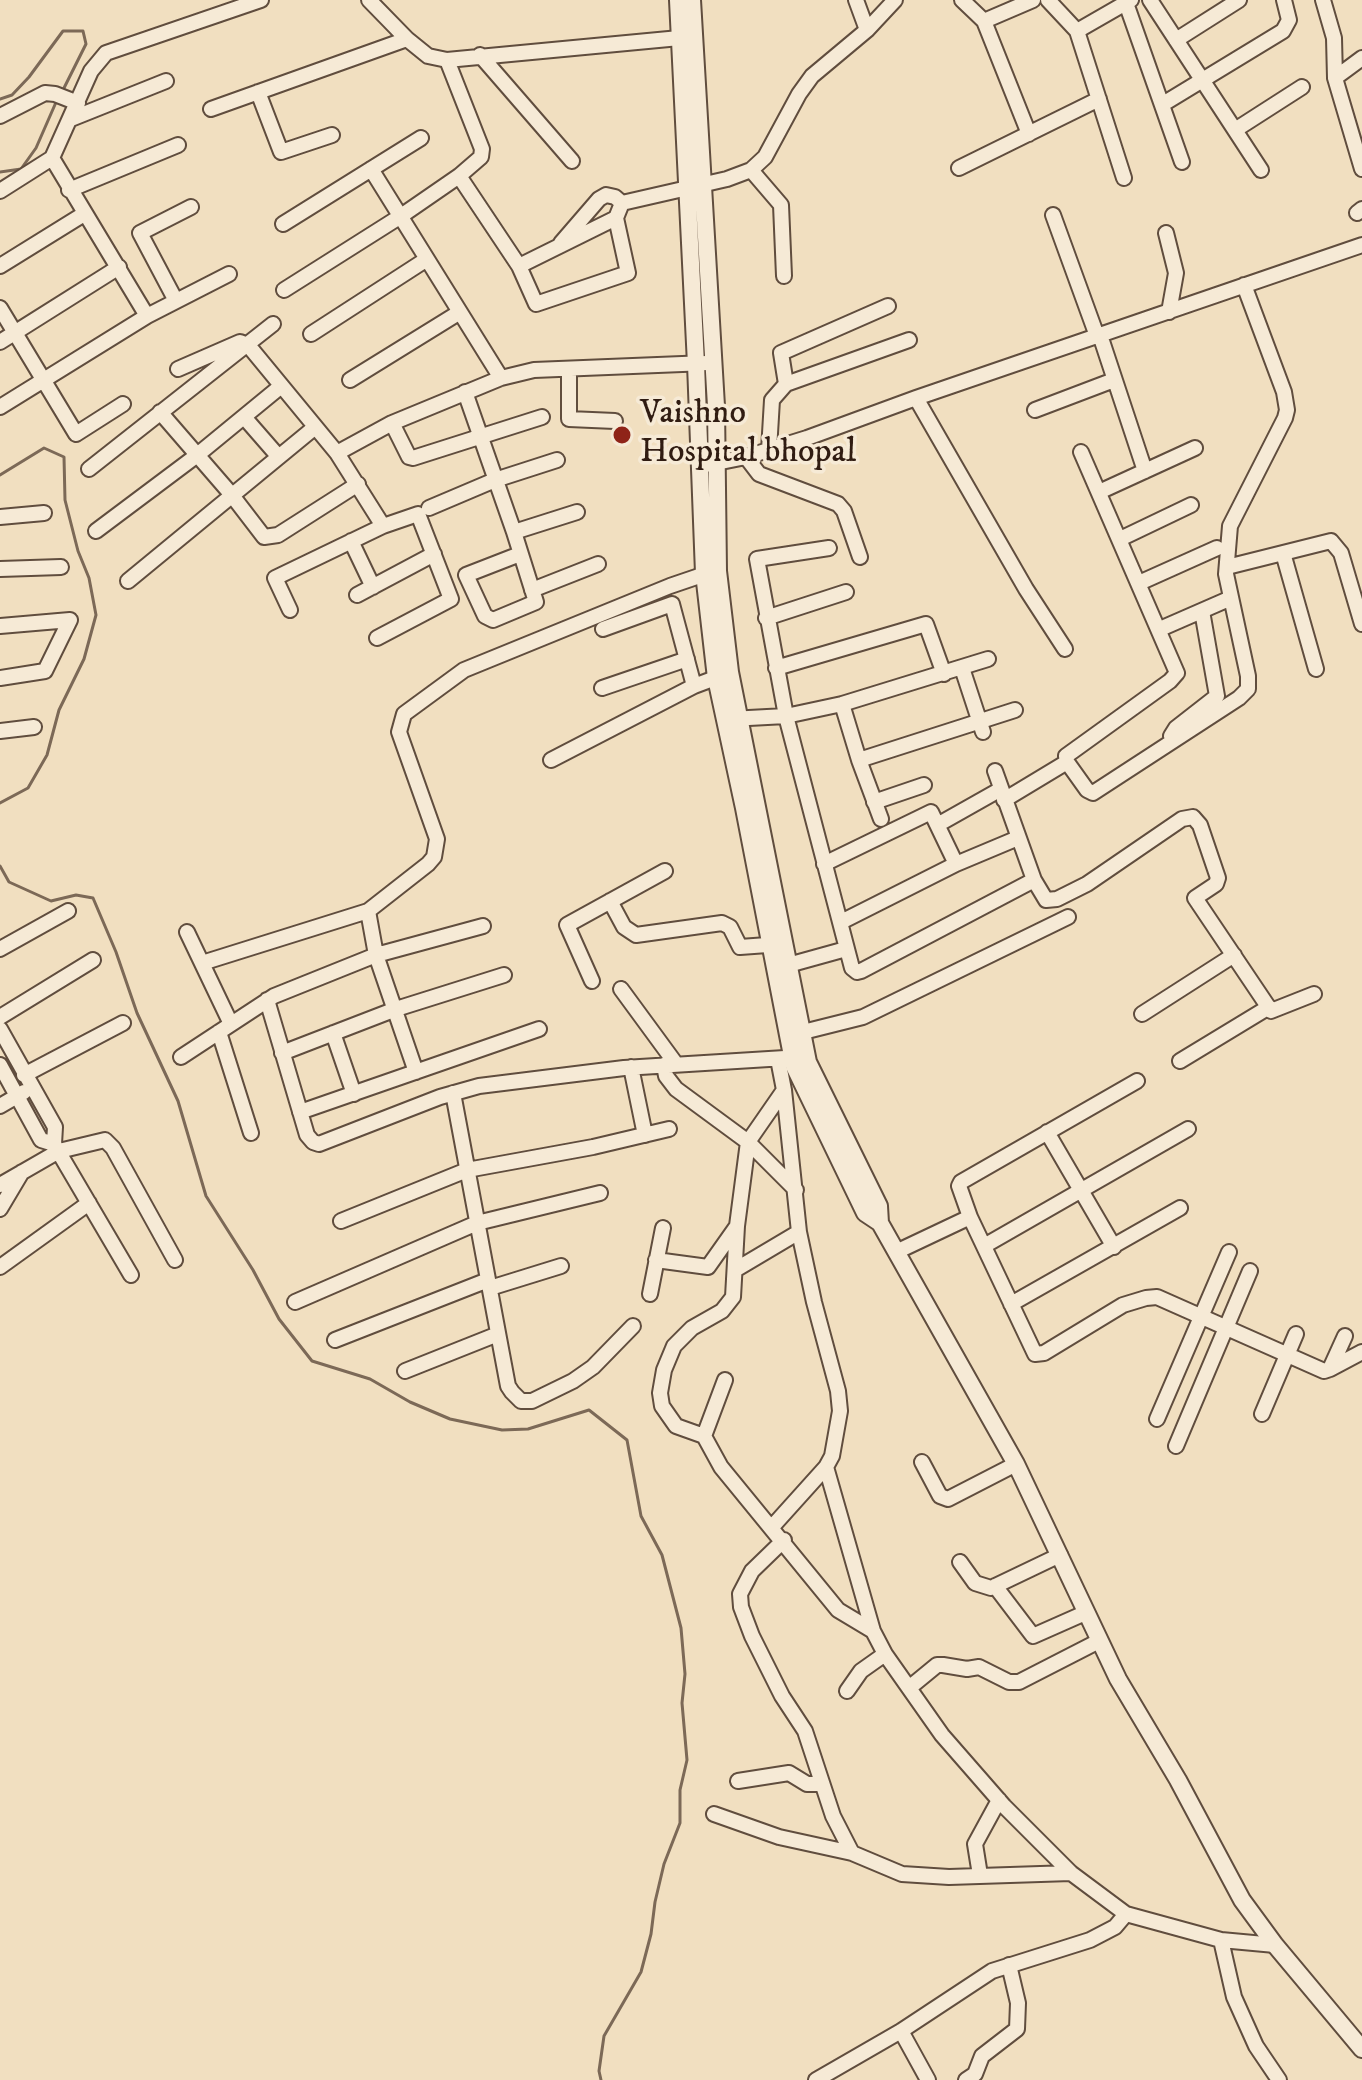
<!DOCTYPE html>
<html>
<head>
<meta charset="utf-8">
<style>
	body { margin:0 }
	canvas { display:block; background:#f1dfc0 }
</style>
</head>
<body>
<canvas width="1362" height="2080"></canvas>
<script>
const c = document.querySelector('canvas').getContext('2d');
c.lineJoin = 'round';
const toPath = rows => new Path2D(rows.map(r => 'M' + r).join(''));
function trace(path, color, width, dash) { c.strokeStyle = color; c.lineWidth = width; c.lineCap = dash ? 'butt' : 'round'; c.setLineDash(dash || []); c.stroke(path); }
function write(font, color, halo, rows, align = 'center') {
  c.font = font + ' "IM FELL DW Pica",serif'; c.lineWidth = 7; c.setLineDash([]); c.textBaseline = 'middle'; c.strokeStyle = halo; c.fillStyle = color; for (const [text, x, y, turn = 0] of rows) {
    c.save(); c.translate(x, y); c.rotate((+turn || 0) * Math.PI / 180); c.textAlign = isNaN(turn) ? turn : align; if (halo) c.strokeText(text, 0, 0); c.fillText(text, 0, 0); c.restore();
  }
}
trace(toPath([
	[0,99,12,95,29,77,63,31,83,31,86,44,63,90],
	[0,172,21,169,36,148,57,100],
	[0,475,44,448,64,457,65,500,78,551,89,578,96,615,84,659,59,710,47,755,28,788,0,803],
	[0,866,9,882,51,901,76,895,93,898,116,952,137,1013,178,1101,206,1196,253,1270,279,1319,312,1361,370,1379,410,1402,450,1419,502,1430,528,1429,589,1410,627,1440,641,1516,662,1555,681,1628,685,1674,682,1703,687,1760,680,1790,680,1823,664,1864,655,1902,651,1934,641,1972,604,2036,599,2071,601,2080]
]), '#7c6957', 3);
const minor = toPath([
	[369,0,407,39,428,56,447,60,690,37],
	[856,0,867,30],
	[962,0,984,21,1029,134],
	[1048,0,1077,31,1124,178],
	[1150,0,1261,170],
	[1323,0,1334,38,1335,78,1362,169],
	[1126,3,1182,162],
	[984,21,1033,0],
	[1077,31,1131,0],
	[1176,40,1239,0],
	[480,55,572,161],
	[1335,78,1362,58],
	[258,92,281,152,332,135],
	[1163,104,1283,31,1289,20,1284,0],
	[211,109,407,39],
	[0,116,45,93,55,94,78,103],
	[71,119,166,81],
	[1235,130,1302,87],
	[52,158,147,316],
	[959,168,1099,99],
	[371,169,501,378],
	[751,170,781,205,784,276],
	[459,176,519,266,536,304,628,273,616,218],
	[69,190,178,145],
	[0,191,52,158,91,71,106,53,261,0],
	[1357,213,1362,209],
	[1053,215,1097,336],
	[283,224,421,138],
	[1166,233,1176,273,1169,312],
	[561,243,599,199,606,195,615,197,622,203],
	[0,266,84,214],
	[519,266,616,218,622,203,727,179,751,170,765,157,799,94,812,76,867,30,895,0],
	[284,290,401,216,459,176,481,157,482,149,447,60],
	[176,301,140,233,191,207],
	[0,308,76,434,123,404],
	[311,334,427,259],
	[1100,335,1145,471],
	[0,342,119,267],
	[178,369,240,342,248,345,337,453,383,526],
	[569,369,569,419,615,421],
	[350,380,460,312],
	[786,384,781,353,888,306],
	[465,392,514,532,536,602,493,620,485,616,466,575,520,554],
	[916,398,1026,589,1065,649],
	[0,407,147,316,229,274],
	[1035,410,1114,380],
	[160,412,231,494,264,537,278,535,358,484],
	[244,417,278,456],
	[392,423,409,457,413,458,542,417],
	[769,450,772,400,786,384,909,340],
	[1081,452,1177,673,1170,681,1066,756,1067,762,1087,790,1093,793,1239,698,1248,689,1248,676,1226,574,1230,526,1285,418,1287,410,1284,392,1244,285],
	[337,453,392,423,501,378,534,370,707,363],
	[746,457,759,474,838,504,844,511,860,557],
	[701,466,746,457,807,438,916,398,1362,245],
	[89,469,273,324],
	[1099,492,1195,448],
	[429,508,495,480,557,460],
	[0,517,44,513],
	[96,531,196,456,280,387],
	[514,532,577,512],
	[1120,539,1191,505],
	[351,541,373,587],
	[829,548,757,559,786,716,852,968,857,972,861,971,1034,880],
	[1283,553,1316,669],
	[1227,567,1331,541,1341,553,1362,624],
	[0,569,61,567],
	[128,581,314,428],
	[1139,583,1217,548],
	[532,590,598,564],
	[357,595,434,554],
	[290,610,275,578,383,526,418,514,451,599,377,638],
	[766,618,846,592],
	[0,626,70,620],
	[603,629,672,604,694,686],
	[1160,629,1231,598],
	[776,668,926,624,944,674],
	[962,668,983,732],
	[0,678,45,671,70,620],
	[602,688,687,659],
	[842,704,859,760,881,819],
	[730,719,786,716,842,704,988,659],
	[0,731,34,727],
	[1171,736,1176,728,1217,696,1202,611],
	[551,760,694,686,726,674],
	[859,760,1015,710],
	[995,771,1034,880,1046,900,1057,899,1087,884,1182,819,1193,817,1200,825,1218,878,1216,884,1195,898,1271,1011,1314,994],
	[1004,800,1067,762],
	[874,802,924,785],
	[939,824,1001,789],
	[824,864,931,812,956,864,841,922],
	[956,864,1018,838],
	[610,901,624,927,636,935,722,923,730,927,740,947,781,944],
	[368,911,376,955,416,1072],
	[187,932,231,1024],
	[0,949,68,911],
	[202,963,368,911,428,864,434,857,437,839,399,732,404,714,464,670,670,586,714,571],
	[781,967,846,949],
	[592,981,567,925,665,871],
	[621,989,676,1064],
	[267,1000,307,1135,313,1142,319,1144,440,1097,479,1086,624,1068,785,1058],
	[1142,1014,1234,955],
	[0,1017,93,960],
	[0,1029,55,1127,54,1144,131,1275],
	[219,1032,251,1133],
	[333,1033,354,1094],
	[791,1035,863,1017,1068,917],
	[282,1053,396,1009,504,975],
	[181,1057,274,996,376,955,483,926],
	[778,1059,784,1090,799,1232,814,1302,838,1391,840,1411,832,1456,826,1467,873,1631,885,1654,942,1735,1004,1806,1071,1873,1126,1914,1221,1940,1275,1945],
	[1180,1061,1269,1007],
	[0,1065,41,1140,54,1144],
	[664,1065,666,1076,676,1089,748,1142,796,1190],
	[631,1067,645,1135],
	[24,1075,123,1023],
	[1137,1081,961,1182,959,1186,970,1217,1035,1354,1044,1353,1123,1305,1146,1298,1157,1297,1324,1371,1330,1369,1345,1336],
	[784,1090,748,1142,737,1226,733,1297,722,1311,692,1328,674,1346,664,1370,660,1393,662,1406,676,1426,704,1436,721,1467,838,1610,873,1631],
	[453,1093,508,1386,512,1392,521,1401,532,1401,573,1381,593,1367,633,1326],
	[0,1106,24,1092],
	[300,1112,539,1029],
	[1047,1132,1114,1247],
	[0,1185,59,1151,105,1140,113,1148,175,1260],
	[0,1209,22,1172],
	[341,1221,467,1170,593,1147,669,1129],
	[984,1246,1188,1129],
	[896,1252,970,1217],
	[656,1260,708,1267,737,1226],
	[0,1267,89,1203],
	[735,1270,799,1232],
	[490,1288,561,1266],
	[650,1294,663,1228],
	[295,1302,477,1223,600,1193],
	[1011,1304,1180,1208],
	[335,1340,488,1280],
	[1330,1369,1362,1352],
	[405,1371,498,1334],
	[1262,1414,1296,1334],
	[1157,1419,1229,1252],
	[704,1436,725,1380],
	[1176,1446,1250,1271],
	[922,1462,940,1496,948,1499,1016,1464],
	[772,1527,826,1467],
	[784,1540,752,1571,740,1594,741,1607,752,1636,782,1696,805,1731,833,1816,852,1853],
	[960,1562,975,1583,991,1588,1060,1555],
	[995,1586,1033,1636,1085,1613],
	[909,1688,937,1665,943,1665,967,1669,979,1667,1009,1682,1019,1682,1099,1641],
	[847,1691,861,1671,885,1654],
	[738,1781,789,1773,807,1784,822,1784],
	[714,1814,779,1837,852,1853,902,1874,949,1877,1071,1873],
	[980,1875,975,1844,999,1800],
	[1221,1940,1234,1997,1256,2046,1279,2080],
	[901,2031,928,2080],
	[816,2080,901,2031,992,1971,1090,1940,1115,1927,1126,1914],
	[966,2080,975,2074,982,2056,1017,2029,1018,2003,1009,1965]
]);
const tertiary = toPath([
	[678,0,696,364,704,573,716,678,744,808,794,1066,865,1213,880,1223],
	[692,0,716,406,718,571,730,672,808,1062,879,1206,880,1223,1016,1464,1118,1679,1178,1780,1242,1900,1275,1945,1362,2049]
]);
trace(minor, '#604d3e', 18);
trace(tertiary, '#604d3e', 20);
trace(minor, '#f6ead6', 14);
trace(tertiary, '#f6ead6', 16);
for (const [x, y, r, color] of [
	[622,435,10,"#8f2418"]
]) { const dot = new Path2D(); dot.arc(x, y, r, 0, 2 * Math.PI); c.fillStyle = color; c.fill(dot); trace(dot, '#f6ead6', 3); }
write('34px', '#301c12', '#f6ead6', [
	["Vaishno",640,415],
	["Hospital bhopal",640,454]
], 'left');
</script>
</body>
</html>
